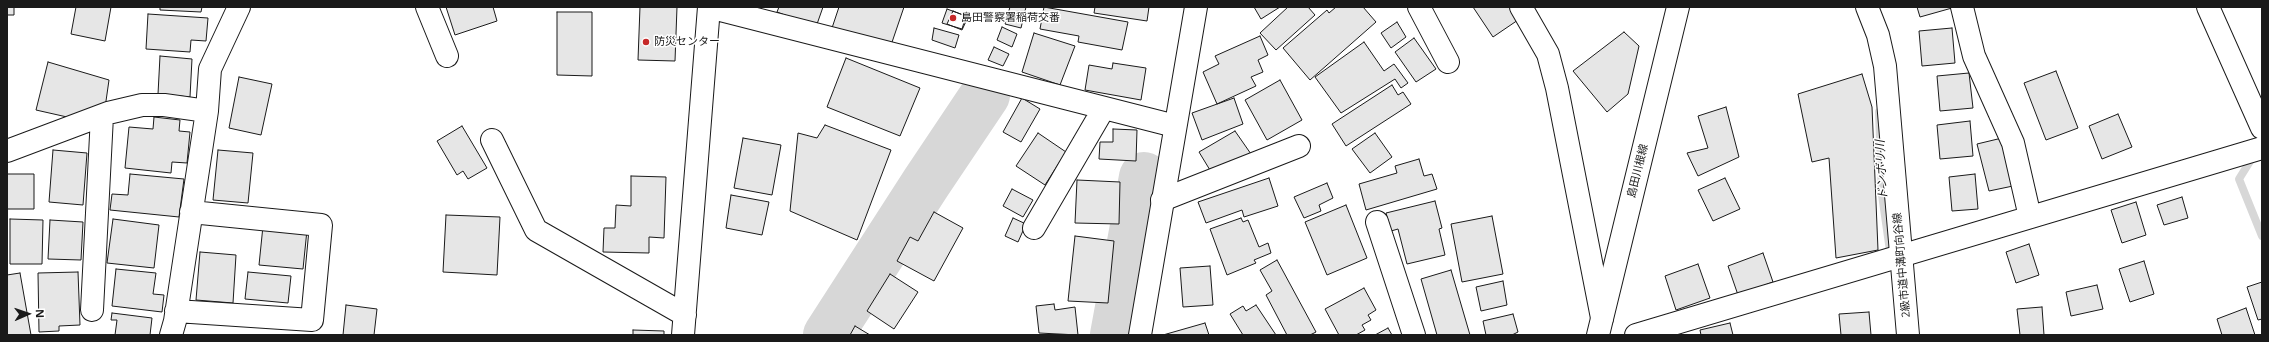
<!DOCTYPE html>
<html>
<head>
<meta charset="utf-8">
<style>
	body { margin:0 }
	#map { position:relative; width:2269px; height:342px; overflow:hidden; background:#fff; font-family:"Open Sans",sans-serif }
	canvas { display:block }
	.frame { position:absolute; inset:0; border:8px solid #1a1a1a; pointer-events:none }
	.north { position:absolute; left:8px; top:294px; width:40px; height:40px; -webkit-text-stroke:3px #fff; paint-order:stroke; rotate:88deg; font-size:11px; font-weight:700; line-height:16px; text-align:center; color:#1a1a1a }
	.north::after { content:''; display:block; margin:auto; width:14px; height:18px; background:#1a1a1a; clip-path:polygon(50% 0,100% 100%,50% 72%,0 100%) }
</style>
</head>
<body>
<div id="map">
<canvas width="2269" height="342"></canvas>
<div class="frame"></div>
<div class="north">N</div>
</div>
<script>
const c = document.querySelector('canvas').getContext('2d');
c.lineJoin = 'round';
const toPath = rows => new Path2D(rows.map(r => 'M' + r).join(''));
function trace(path, color, width, dash) { c.strokeStyle = color; c.lineWidth = width; c.lineCap = dash ? 'butt' : 'round'; c.setLineDash(dash || []); c.stroke(path); }
function paint(path, color) { c.fillStyle = color; c.fill(path, 'evenodd'); }
function write(font, color, halo, rows, align = 'center') {
  c.font = font + ' "Open Sans","Noto Sans JP",sans-serif'; c.lineWidth = 3; c.setLineDash([]); c.textBaseline = 'middle'; c.strokeStyle = halo; c.fillStyle = color; for (const [text, x, y, turn = 0] of rows) {
    c.save(); c.translate(x, y); c.rotate((+turn || 0) * Math.PI / 180); c.textAlign = isNaN(turn) ? turn : align; if (halo) c.strokeText(text, 0, 0); c.fillText(text, 0, 0); c.restore();
  }
}
trace(toPath([
	[1879,112,1882,195,1891,258],
	[2254,155,2239,179,2262,236]
]), '#d7d7d7', 8);
trace(toPath([
	[828,335,926,183,985,95],
	[1115,335,1144,177]
]), '#d7d7d7', 50);
const building = toPath([
	[7,7,14,7,14,15,7,15,7,7],
	[76,7,111,7,105,41,71,34,76,7],
	[160,7,202,7,201,12,160,10,160,7],
	[446,7,493,7,497,21,455,35,446,7],
	[640,7,677,7,675,61,638,60,640,7],
	[779,7,823,7,816,27,777,12,779,7],
	[839,7,904,7,888,54,830,34,839,7],
	[1010,7,1026,7,1021,28,1005,24,1010,7],
	[1044,7,1128,22,1122,50,1078,42,1079,36,1040,29,1044,7],
	[1095,7,1149,7,1147,21,1094,13,1095,7],
	[1254,7,1280,7,1261,19,1254,7],
	[1288,7,1308,7,1315,15,1276,50,1260,33,1288,7],
	[1336,7,1363,7,1376,22,1310,80,1283,48,1327,10,1329,13,1336,7],
	[1473,7,1510,7,1518,20,1493,37,1473,7],
	[1917,7,1952,7,1952,8,1920,17,1917,7],
	[947,9,966,16,962,29,942,23,947,9],
	[953,11,968,17,962,30,947,24,953,11],
	[557,12,592,12,592,76,557,75,557,12],
	[148,14,208,18,206,41,191,40,190,52,146,49,148,14],
	[1397,22,1406,37,1391,48,1381,33,1397,22],
	[1002,27,1017,34,1012,47,997,40,1002,27],
	[934,28,959,35,955,48,932,40,934,28],
	[1952,28,1955,63,1922,66,1919,31,1952,28],
	[1624,32,1639,46,1628,94,1607,112,1573,71,1624,32],
	[1034,33,1075,46,1060,85,1022,72,1034,33],
	[1260,36,1268,55,1258,60,1263,72,1251,77,1256,86,1217,104,1203,72,1219,64,1215,56,1260,36],
	[1414,38,1436,69,1416,82,1395,52,1414,38],
	[1364,42,1384,71,1394,64,1408,83,1401,88,1395,79,1341,113,1315,77,1364,42],
	[994,47,1009,54,1003,66,988,60,994,47],
	[160,56,192,59,190,97,158,94,160,56],
	[846,58,920,88,900,136,827,107,846,58],
	[48,62,109,80,105,108,67,117,36,110,48,62],
	[1113,63,1146,68,1141,100,1085,90,1089,65,1112,69,1113,63],
	[2056,71,2078,128,2046,140,2024,83,2056,71],
	[1969,73,1973,108,1940,111,1937,76,1969,73],
	[1862,74,1872,107,1878,250,1836,258,1829,158,1812,162,1798,94,1862,74],
	[239,77,272,84,261,135,229,128,239,77],
	[1280,80,1302,120,1267,140,1245,100,1280,80],
	[1392,85,1398,95,1403,92,1411,104,1346,146,1332,124,1392,85],
	[1022,98,1040,109,1021,142,1003,132,1022,98],
	[1234,98,1243,124,1202,140,1192,113,1234,98],
	[1726,107,1739,157,1698,176,1687,153,1708,148,1698,116,1726,107],
	[2118,114,2132,147,2102,159,2089,126,2118,114],
	[154,117,180,120,179,131,190,132,187,163,172,162,171,173,125,168,129,127,153,129,154,117],
	[1970,121,1973,156,1940,159,1937,125,1970,121],
	[825,125,891,150,857,240,790,211,798,133,817,138,825,125],
	[462,126,487,168,468,179,463,171,457,175,437,141,462,126],
	[1113,129,1137,130,1136,161,1099,159,1100,142,1113,142,1113,129],
	[1235,131,1251,154,1216,180,1199,152,1235,131],
	[1038,133,1066,152,1045,185,1016,166,1038,133],
	[1375,133,1392,157,1370,173,1352,149,1375,133],
	[743,138,781,145,772,195,734,188,743,138],
	[2002,138,2013,186,1989,191,1977,144,2002,138],
	[53,150,87,153,83,205,49,202,53,150],
	[218,150,253,153,248,203,213,200,218,150],
	[1419,159,1424,176,1432,174,1437,189,1366,210,1359,184,1397,173,1395,166,1419,159],
	[7,174,34,174,34,209,7,209,7,174],
	[130,174,184,179,179,217,110,210,112,194,128,195,130,174],
	[1975,174,1978,209,1952,211,1949,177,1975,174],
	[631,176,666,177,664,238,649,237,649,253,603,252,604,228,615,228,616,205,631,206,631,176],
	[1269,178,1278,206,1244,217,1242,210,1206,223,1198,202,1269,178],
	[1725,178,1740,209,1713,221,1698,190,1725,178],
	[1077,180,1120,182,1119,224,1075,223,1077,180],
	[1327,183,1333,198,1319,205,1321,211,1304,218,1294,197,1327,183],
	[1012,189,1033,200,1023,217,1003,206,1012,189],
	[731,195,769,202,762,235,726,228,731,195],
	[2182,197,2188,218,2164,225,2157,205,2182,197],
	[1435,201,1442,228,1439,229,1445,255,1407,264,1398,229,1391,231,1386,213,1435,201],
	[2136,202,2146,235,2122,243,2111,210,2136,202],
	[1346,205,1367,258,1327,275,1305,222,1346,205],
	[934,212,963,228,934,281,897,261,910,237,918,241,934,212],
	[446,215,500,217,497,275,443,272,446,215],
	[1492,216,1503,274,1462,282,1451,224,1492,216],
	[1013,218,1026,224,1018,242,1005,236,1013,218],
	[1241,218,1243,222,1248,220,1259,247,1268,243,1271,253,1254,260,1256,263,1227,275,1210,229,1241,218],
	[10,219,43,220,42,264,10,264,10,219],
	[113,219,159,225,154,268,107,263,113,219],
	[50,220,83,222,81,260,48,259,50,220],
	[263,226,307,230,303,269,259,265,263,226],
	[1075,236,1114,241,1108,303,1068,301,1075,236],
	[2029,244,2039,275,2016,283,2006,252,2029,244],
	[200,252,236,255,233,303,196,300,200,252],
	[1763,253,1773,282,1738,295,1728,266,1763,253],
	[1277,260,1316,332,1310,335,1287,335,1266,295,1272,291,1260,270,1277,260],
	[2144,261,2154,294,2130,302,2119,269,2144,261],
	[1698,264,1710,298,1676,310,1665,276,1698,264],
	[1210,266,1213,305,1183,307,1180,268,1210,266],
	[116,269,156,273,153,294,164,295,162,312,112,306,116,269],
	[1451,270,1470,335,1437,335,1421,279,1451,270],
	[78,272,80,325,59,326,59,331,39,332,38,273,78,272],
	[248,272,291,276,288,303,245,299,248,272],
	[20,273,31,335,7,335,7,275,20,273],
	[890,274,918,292,894,329,867,311,890,274],
	[1503,281,1507,305,1481,311,1476,287,1503,281],
	[2262,282,2262,319,2258,320,2247,287,2262,282],
	[2097,285,2103,309,2071,316,2066,292,2097,285],
	[1364,288,1376,310,1368,315,1371,320,1362,325,1365,330,1356,335,1339,335,1325,309,1364,288],
	[1054,304,1055,310,1075,307,1078,335,1039,333,1036,306,1054,304],
	[346,305,377,309,374,335,343,335,346,305],
	[1256,305,1276,335,1243,335,1230,314,1243,306,1246,311,1256,305],
	[2042,307,2044,335,2020,335,2017,309,2042,307],
	[2246,308,2255,335,2222,335,2217,319,2246,308],
	[1869,312,1871,335,1841,335,1839,314,1869,312],
	[112,313,152,318,150,335,115,335,117,320,111,320,112,313],
	[1513,314,1518,332,1512,335,1486,335,1483,321,1513,314],
	[1205,323,1209,335,1163,335,1205,323],
	[1730,323,1733,335,1701,335,1700,330,1730,323],
	[855,326,870,335,850,335,855,326],
	[1388,328,1392,335,1375,335,1388,328],
	[633,330,664,331,664,335,633,335,633,330]
]);
paint(building, '#e6e6e6');
trace(building, '#1a1a1a', 1);
const street = toPath([
	[427,7,447,56],
	[709,7,1175,126],
	[1419,7,1448,62],
	[1521,7,1548,54,1557,88,1602,318],
	[1962,7,1974,56,2013,143,2030,217],
	[492,140,536,230,685,315],
	[7,151,108,113,142,105,164,105,207,111],
	[1162,200,1299,146],
	[1377,222,1414,335],
	[1034,228,1104,108],
	[92,310,102,116],
	[176,311,312,320,321,225,191,212],
	[171,335,175,321,207,111,210,69,239,7],
	[683,335,709,7],
	[1636,335,2262,148]
]);
const secondary = toPath([
	[1867,7,1878,35,1885,66,1908,335],
	[1140,335,1196,7]
]);
const primary = toPath([
	[1598,335,1678,7]
]);
const highway = toPath([
	[2208,7,2262,128]
]);
trace(street, '#1a1a1a', 24);
trace(secondary, '#1a1a1a', 24);
trace(primary, '#1a1a1a', 24);
trace(highway, '#1a1a1a', 24);
trace(street, '#fff', 22);
trace(secondary, '#fff', 22);
trace(primary, '#fff', 22);
trace(highway, '#fff', 22);
for (const [x, y, r, color] of [
	[953,18,4,"#c62828"],
	[646,42,4,"#c62828"]
]) { const dot = new Path2D(); dot.arc(x, y, r, 0, 2 * Math.PI); c.fillStyle = color; c.fill(dot); trace(dot, '#fff', 1.5); }
write('11px', '#1a1a1a', '#fff', [
	["島田警察署稲荷交番",961,18],
	["防災センター",654,42]
], 'left');
write('11px', '#1a1a1a', '#fff', [
	["島田川根線",1638,171,-76],
	["2級市道中溝町向谷線",1902,265,-95]
]);
write('italic 12px', '#1a1a1a', '#fff', [
	["ドンボリ川",1882,170,-93]
]);
</script>
</body>
</html>
